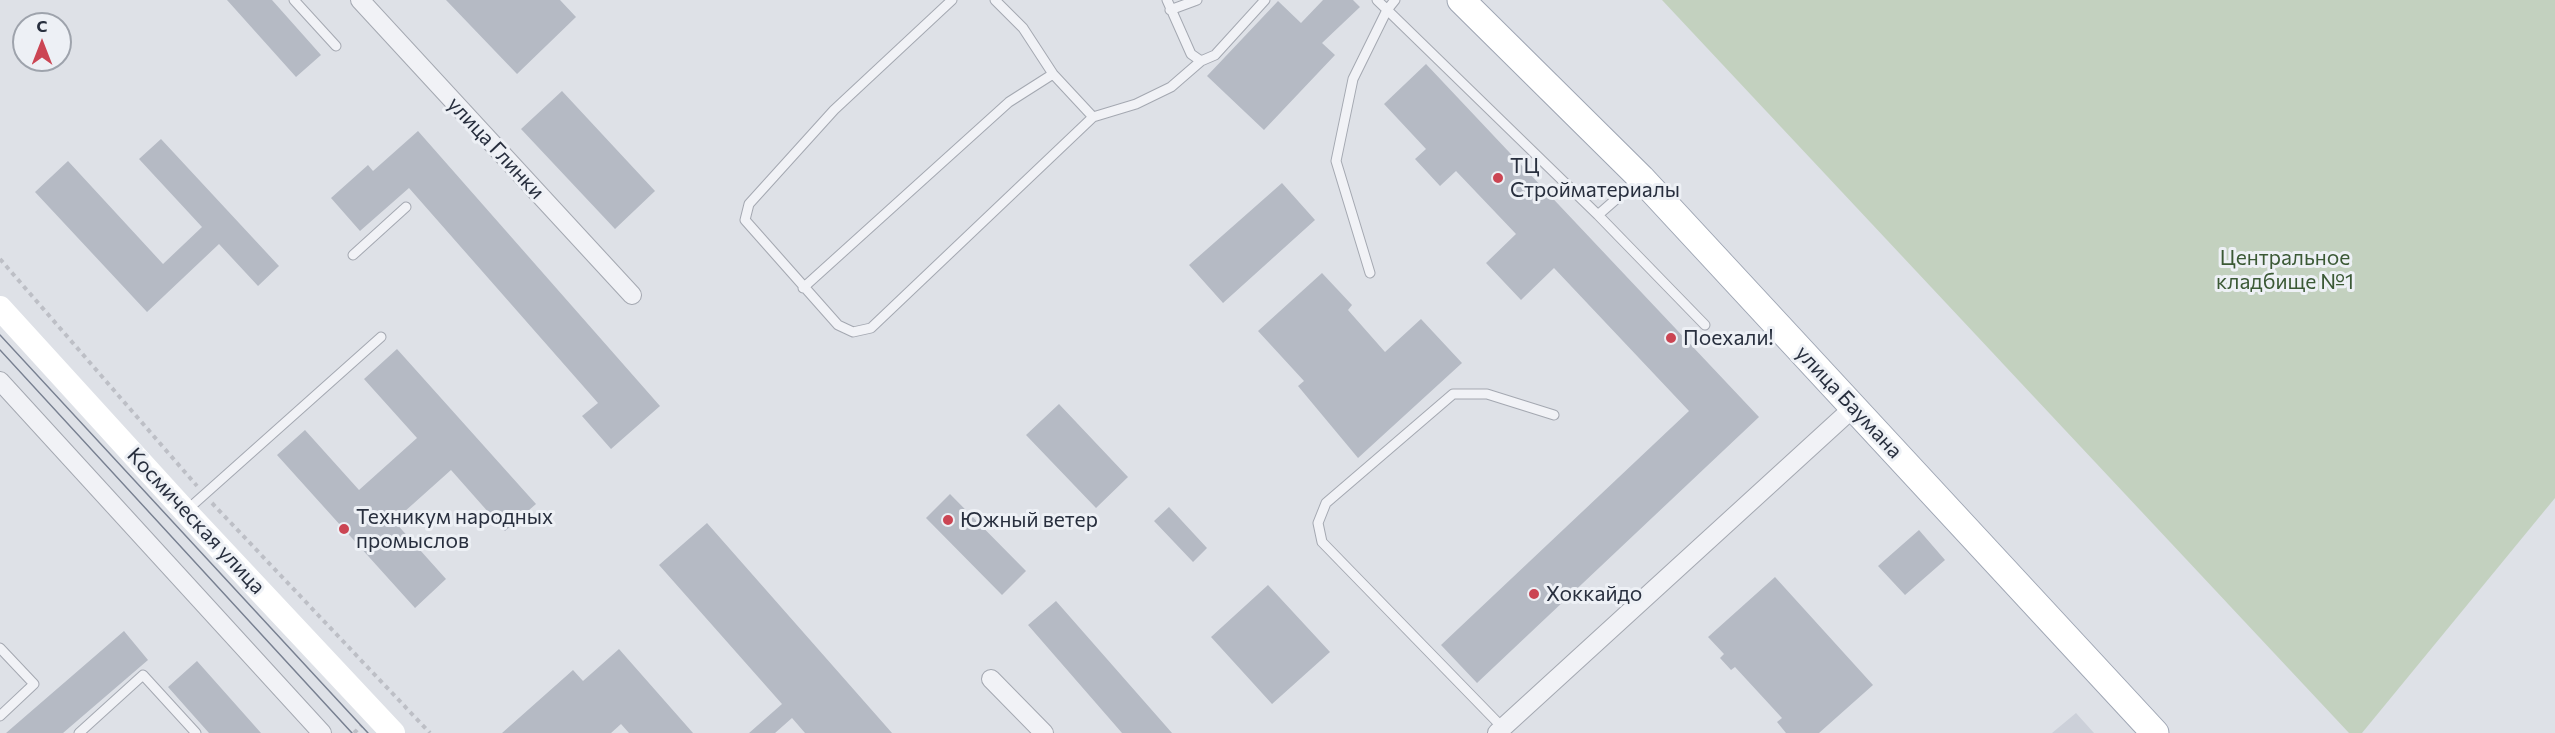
<!DOCTYPE html>
<html>
<head>
<meta charset="utf-8">
<style>
	body { margin:0 }
	#map { position:relative; width:2555px; height:733px; overflow:hidden; background:#dee1e7; font-family:Commissioner,sans-serif }
	canvas { display:block }
	.north { position:absolute; left:12px; top:12px; width:60px; height:60px; box-sizing:border-box; background:#edf0f5; border:2px solid #9ea3ac; border-radius:50%; rotate:0deg; font-size:16px; font-weight:700; line-height:24px; text-align:center; color:#282f3e }
	.north::after { content:''; display:block; margin:auto; width:21px; height:27px; background:#cb4553; clip-path:polygon(50% 0,100% 100%,50% 72%,0 100%) }
</style>
</head>
<body>
<div id="map">
<canvas width="2555" height="733"></canvas>
<div class="north">С</div>
</div>
<script>
const c = document.querySelector('canvas').getContext('2d');
c.lineJoin = 'round';
function paint(path, color) { c.fillStyle = color; c.fill(path, 'evenodd'); }
const toPath = rows => new Path2D(rows.map(r => 'M' + r).join(''));
function trace(path, color, width, dash) { c.strokeStyle = color; c.lineWidth = width; c.lineCap = dash ? 'butt' : 'round'; c.setLineDash(dash || []); c.stroke(path); }
function write(font, color, halo, rows, align = 'center') {
  c.font = font + ' Commissioner,sans-serif'; c.lineWidth = 6; c.setLineDash([]); c.textBaseline = 'middle'; c.strokeStyle = halo; c.fillStyle = color; for (const [text, x, y, turn = 0] of rows) {
    c.save(); c.translate(x, y); c.rotate((+turn || 0) * Math.PI / 180); c.textAlign = isNaN(turn) ? turn : align; if (halo) c.strokeText(text, 0, 0); c.fillText(text, 0, 0); c.restore();
  }
}
paint(toPath([
	[2076,713,2094,733,2052,733]
]), '#ccd0d9');
paint(toPath([
	[1662,0,2555,0,2555,498,2362,733,2349,733]
]), '#c3d1bf');
paint(toPath([
	[227,0,272,0,321,55,296,77],
	[446,0,560,0,576,17,517,74],
	[1323,0,1353,0,1360,7,1322,43,1335,55,1264,130,1207,76,1278,1,1301,23],
	[1426,64,1759,417,1477,683,1441,645,1689,411,1554,268,1521,300,1486,263,1516,234,1456,171,1440,186,1415,159,1426,149,1384,104],
	[562,91,655,191,615,229,521,129],
	[418,131,660,406,611,449,582,416,598,403,409,188,360,231,331,198,368,165,373,171],
	[161,139,279,266,258,286,219,244,147,312,35,192,68,161,163,264,202,227,139,159],
	[1282,183,1315,220,1223,303,1189,265],
	[1322,273,1352,305,1348,310,1385,352,1421,319,1462,363,1358,458,1298,386,1304,381,1258,331],
	[397,349,536,504,505,531,451,470,394,521,446,579,415,608,277,455,305,430,359,490,417,438,364,379],
	[1059,404,1128,477,1096,508,1026,435],
	[950,494,1026,571,1002,595,926,518],
	[1169,507,1207,548,1193,562,1154,521],
	[707,523,892,733,805,733,792,718,775,733,749,733,782,704,659,565],
	[1919,530,1945,560,1905,595,1878,566],
	[1775,577,1873,685,1819,733,1786,733,1777,722,1782,718,1735,667,1731,670,1720,658,1724,654,1708,637],
	[1268,585,1330,652,1272,704,1211,637],
	[1056,601,1172,733,1122,733,1028,625],
	[124,631,148,660,63,733,6,733],
	[619,649,693,733,629,733,621,724,611,733,502,733,573,670,583,681],
	[197,661,261,733,209,733,168,687]
]), '#b5bac4');
const service = toPath([
	[294,0,336,46],
	[952,0,834,110,749,204,745,220,838,325,853,332,871,328,1093,117,1136,104,1171,87,1201,61],
	[995,0,1023,28,1053,74,1093,117],
	[1167,0,1191,54,1201,61,1215,55,1265,0],
	[1377,0,1598,215,1705,325],
	[1170,10,1197,0],
	[1598,215,1639,179],
	[353,255,406,207],
	[1370,273,1336,161,1353,79,1387,10,1395,0],
	[803,288,1009,102,1053,74],
	[187,510,381,337],
	[0,648,34,684,0,716],
	[1503,728,1322,542,1318,523,1326,503,1453,394,1487,394,1554,415],
	[79,733,143,675,196,733]
]);
const minor = toPath([
	[360,0,632,295],
	[0,381,322,733],
	[991,679,1044,733],
	[1497,733,1854,407]
]);
const primary = toPath([
	[1461,0,1641,178,2155,733]
]);
trace(service, '#a4a8b1', 11);
trace(minor, '#a4a8b1', 20);
trace(primary, '#9ea5b3', 29);
trace(toPath([
	[0,259,197,486],
	[212,503,430,733],
	[354,733,361,726]
]), '#bdbfc6', 4, [4.5, 4.5]);
trace(service, '#f1f2f6', 9);
trace(minor, '#f1f2f6', 18);
trace(toPath([
	[0,308,185,511,393,733]
]), '#fff', 24);
trace(primary, '#fff', 27);
trace(toPath([
	[0,335,368,733],
	[0,350,352,733]
]), '#788091', 1.5);
for (const [x, y, r, color] of [
	[1498,178,6,"#cb4553"],
	[1671,338,6,"#cb4553"],
	[948,520,6,"#cb4553"],
	[344,529,6,"#cb4553"],
	[1534,594,6,"#cb4553"]
]) { const dot = new Path2D(); dot.arc(x, y, r, 0, 2 * Math.PI); c.fillStyle = color; c.fill(dot); trace(dot, '#edf0f5', 2); }
write('21px', '#282f3e', '#edf0f5', [
	["улица Глинки",496,148,47],
	["улица Баумана",1849,402,47],
	["Космическая улица",196,521,47]
]);
write('21px', '#282f3e', '#edf0f5', [
	["ТЦ",1510,166],
	["Стройматериалы",1510,190],
	["Поехали!",1683,338],
	["Техникум народных",356,517],
	["промыслов",356,541],
	["Южный ветер",960,520],
	["Хоккайдо",1546,594]
], 'left');
write('21px', '#3b5935', '#edf0f5', [
	["Центральное",2285,258],
	["кладбище №1",2285,282]
]);
</script>
</body>
</html>
